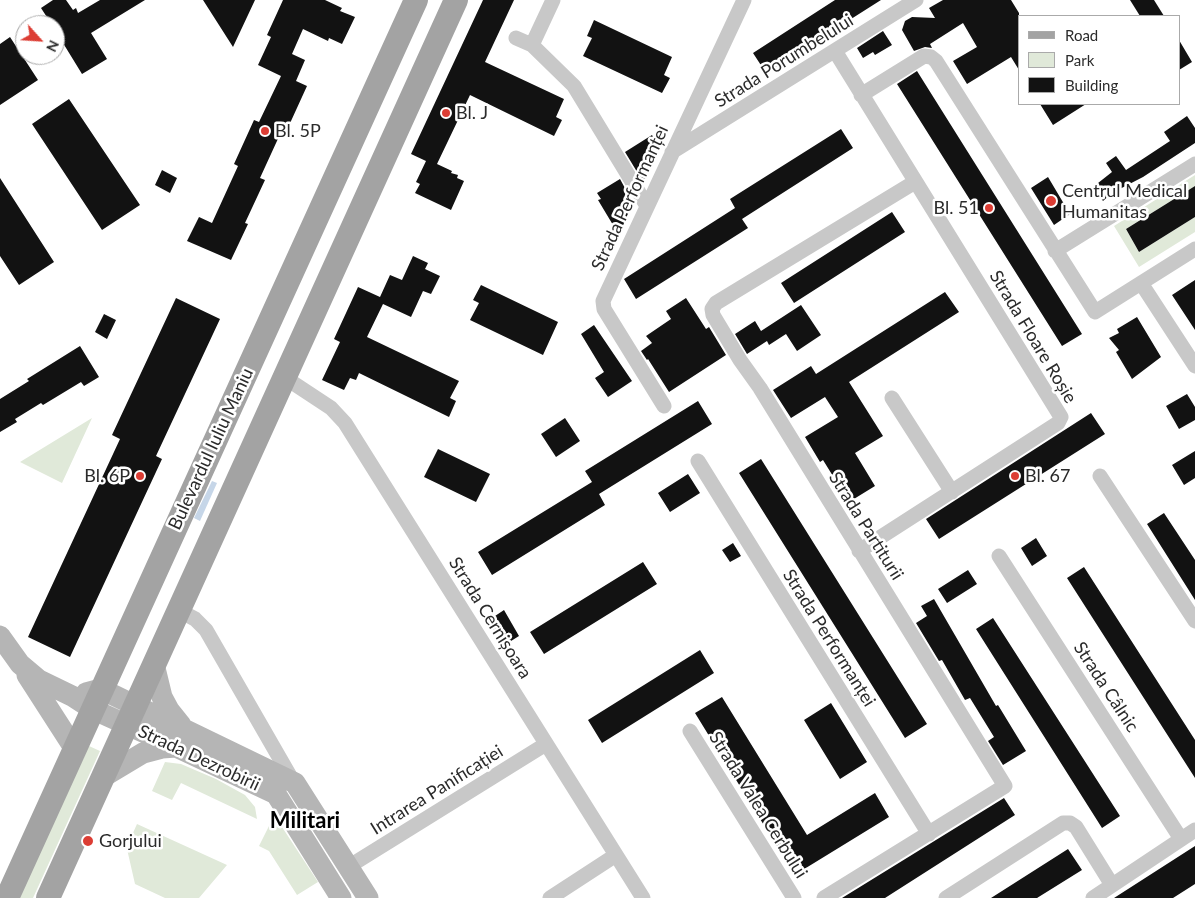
<!DOCTYPE html>
<html>
<head>
<meta charset="utf-8">
<style>
	body { margin:0 }
	#map { position:relative; width:1195px; height:898px; overflow:hidden; background:#fff; font-family:Lato,sans-serif }
	canvas { display:block }
	.legend { position:absolute; left:1018px; top:15px; width:162px; height:90px; box-sizing:border-box; background:#fff; border:1px solid #aaa; margin:0; padding:6px 9px; list-style:none; font-size:15px; color:#2b2b2b }
	.legend li { display:flex; align-items:center; gap:10px; height:25px }
	.legend b { width:25px; border:1px solid #aaa }
	.north { position:absolute; left:15px; top:15px; width:50px; height:50px; box-sizing:border-box; background:#fff; border:1px solid #aaa; border-radius:50%; rotate:116deg; font-size:14px; font-weight:700; line-height:20px; text-align:center; color:#2b2b2b }
	.north::after { content:''; display:block; margin:auto; width:18px; height:22px; background:#dc3d34; clip-path:polygon(50% 0,100% 100%,50% 72%,0 100%) }
</style>
</head>
<body>
<div id="map">
<canvas width="1195" height="898"></canvas>
<ul class="legend">
<li><b style="height:6px;background:#a3a3a3"></b>Road</li>
<li><b style="height:14px;background:#e0e9d9"></b>Park</li>
<li><b style="height:14px;background:#121212"></b>Building</li>
</ul>
<div class="north">N</div>
</div>
<script>
const c = document.querySelector('canvas').getContext('2d');
c.lineJoin = 'round';
function paint(path, color) { c.fillStyle = color; c.fill(path, 'evenodd'); }
const toPath = rows => new Path2D(rows.map(r => 'M' + r).join(''));
function trace(path, color, width, dash) { c.strokeStyle = color; c.lineWidth = width; c.lineCap = dash ? 'butt' : 'round'; c.setLineDash(dash || []); c.stroke(path); }
function write(font, color, halo, rows, align = 'center') {
  c.font = font + ' Lato,sans-serif'; c.lineWidth = 5; c.setLineDash([]); c.textBaseline = 'middle'; c.strokeStyle = halo; c.fillStyle = color; for (const [text, x, y, turn = 0] of rows) {
    c.save(); c.translate(x, y); c.rotate((+turn || 0) * Math.PI / 180); c.textAlign = isNaN(turn) ? turn : align; if (halo) c.strokeText(text, 0, 0); c.fillText(text, 0, 0); c.restore();
  }
}
paint(toPath([
	[1195,175,1195,186,1126,229,1139,252,1195,217,1195,232,1139,267,1114,226],
	[92,418,62,483,20,462],
	[89,746,100,751,33,898,19,898],
	[165,762,181,764,216,779,245,795,255,807,257,819,181,783,172,800,152,791],
	[271,822,282,827,318,882,297,895,269,851,259,846],
	[137,824,227,865,199,898,165,898,135,884,127,849,128,844]
]), '#e0e9d9');
paint(toPath([
	[212,481,217,483,200,521,194,518]
]), '#c6d6e8');
paint(toPath([
	[53,0,66,0,73,10,76,8,78,13,100,0,145,0,91,33,107,59,82,74,55,30,55,25,52,25,41,8],
	[203,0,255,0,233,47],
	[283,0,325,0,342,8,340,11,355,17,342,44,329,38,328,41,303,29,292,54,305,60,296,81,307,86,286,132,282,130,260,178,265,180,245,223,248,224,231,260,187,241,199,217,212,223,238,166,234,164,254,120,259,122,281,76,258,65,271,37,267,35],
	[483,0,514,0,485,62,564,99,556,117,562,120,554,136,470,95,437,164,452,171,451,173,458,175,457,178,464,181,451,210,415,193,420,184,416,182,426,161,411,154],
	[835,0,881,0,766,73,753,53],
	[943,0,1011,0,1019,13,1019,70,1011,57,967,84,953,61,977,47,963,23,930,44,932,48,925,47,914,51,902,30,905,21,912,17,935,18,929,8],
	[1130,0,1154,0,1164,16,1140,16],
	[594,20,672,57,664,75,670,78,662,93,583,56,592,38,587,36],
	[883,31,892,45,875,55,873,52,863,58,857,48],
	[10,37,38,80,0,105,0,44],
	[1179,40,1192,62,1179,70],
	[917,71,1082,334,1062,346,897,84],
	[69,99,140,205,102,230,32,124],
	[1040,104,1086,104,1053,125],
	[1187,116,1195,128,1195,143,1143,177,1112,193,1103,201,1093,187,1112,172,1106,163,1116,156,1126,170,1170,141,1164,132],
	[841,129,853,148,742,219,748,228,636,299,624,279,735,208,730,199],
	[652,135,659,148,646,178,642,180,625,152],
	[162,170,177,178,170,193,155,185],
	[1048,177,1070,214,1054,225,1031,188],
	[0,178,54,262,19,285,0,256],
	[620,179,626,190,624,191,632,204,619,235,598,200,601,199,597,193],
	[1195,186,1195,217,1139,252,1126,229],
	[892,212,905,232,794,303,781,283],
	[413,256,428,263,425,269,440,276,431,294,423,291,411,317,383,304,367,337,459,381,450,398,456,401,449,417,359,373,356,380,350,378,344,390,322,380,340,342,334,339,358,287,380,297,390,275,402,280],
	[1195,280,1195,330,1172,295],
	[481,285,558,322,543,355,470,320,479,303,473,300],
	[945,292,959,312,849,382,883,436,855,453,875,486,849,502,823,460,820,462,805,437,838,417,825,397,791,418,773,390,811,366,816,374],
	[176,298,220,319,156,456,162,459,70,657,28,637,120,439,112,435],
	[686,298,706,329,709,327,726,355,669,392,648,359,647,360,641,351,652,343,646,336,671,319,666,311],
	[801,305,821,335,797,351,786,334,769,345,767,341,747,354,735,334,755,321,761,331],
	[104,314,116,320,107,339,95,332],
	[1137,317,1161,357,1132,379,1116,352,1119,350,1109,338,1119,333,1117,329],
	[594,325,632,381,608,397,595,378,604,372,581,334],
	[80,346,99,377,84,386,81,382,43,405,41,403,15,419,17,422,0,432,0,399,29,381,27,379],
	[1187,394,1195,407,1195,420,1179,429,1166,406],
	[698,401,712,424,599,494,605,505,492,575,478,552,592,482,585,471],
	[1091,413,1105,434,939,539,926,519],
	[565,418,580,441,556,457,541,434],
	[438,449,490,474,476,502,424,477],
	[1195,451,1195,478,1184,485,1172,465],
	[761,459,927,724,905,738,739,473],
	[688,474,700,493,670,512,658,493],
	[1164,513,1195,560,1195,600,1147,524],
	[1036,538,1047,556,1032,566,1021,548],
	[733,543,741,556,730,562,722,550],
	[643,562,657,584,544,654,530,632],
	[1084,567,1195,740,1195,778,1067,578],
	[968,570,977,584,947,603,938,589],
	[934,599,996,706,998,705,1026,751,1003,765,988,741,994,737,970,698,965,700,942,660,939,661,916,623,927,616,921,606],
	[504,610,519,636,503,646,492,627,495,616],
	[993,618,1120,816,1102,828,976,629],
	[700,650,714,673,602,743,588,720],
	[722,697,807,835,875,793,889,817,801,871,787,849,781,853,695,713],
	[831,703,867,762,840,779,804,720],
	[1004,798,1015,815,885,898,842,898],
	[1195,846,1195,884,1173,898,1114,898],
	[1068,849,1082,870,1037,898,991,898]
]), '#121212');
trace(toPath([
	[516,38,532,45,574,86,647,206],
	[532,45,553,0],
	[835,51,1061,417,1058,423,859,551],
	[861,95,924,56,931,57,936,61,1095,312,1195,249],
	[672,152,916,0],
	[1055,251,1195,164],
	[1141,283,1195,366],
	[284,377,331,408,345,423,643,898],
	[892,398,952,492],
	[664,406,604,309,603,301,744,0],
	[698,461,929,834],
	[1100,476,1195,621],
	[999,556,1181,839],
	[178,610,195,619,206,630,294,783],
	[690,731,794,898],
	[348,867,546,744],
	[550,898,616,855],
	[824,898,1005,786,760,388,740,360,713,315,712,309,716,303,915,182],
	[946,898,1063,823,1070,823,1076,827,1112,885],
	[1093,898,1195,830]
]), '#c8c8c8', 15);
trace(toPath([
	[0,636,20,664,39,680,72,696,92,709,176,747,276,794,341,898],
	[154,664,162,697,169,710,181,725],
	[27,675,74,748],
	[86,693,101,689,295,783,368,898],
	[103,777,143,753,162,748,176,747]
]), '#b5b5b5', 21);
trace(toPath([
	[7,898,416,0],
	[48,898,456,0]
]), '#a3a3a3', 24);
for (const [x, y, r, color] of [
	[446,113,5,"#dc3d34"],
	[265,131,5,"#dc3d34"],
	[1051,201,6,"#dc3d34"],
	[989,208,5,"#dc3d34"],
	[140,476,5,"#dc3d34"],
	[1015,476,5,"#dc3d34"],
	[88,841,6,"#dc3d34"]
]) { const dot = new Path2D(); dot.arc(x, y, r, 0, 2 * Math.PI); c.fillStyle = color; c.fill(dot); trace(dot, '#fff', 2); }
write('18px', '#2b2b2b', '#fff', [
	["Strada Porumbelului",784,61,-32],
	["Strada Performanței",630,198,-65],
	["Strada Floare Roșie",1033,337,59],
	["Bulevardul Iuliu Maniu",211,449,-65],
	["Strada Partiturii",866,526,58],
	["Strada Cernișoara",490,618,58],
	["Strada Performanței",829,638,58],
	["Strada Câlnic",1106,687,57],
	["Strada Dezrobirii",199,758,25],
	["Intrarea Panificației",437,790,-32],
	["Strada Valea Cerbului",758,805,58]
]);
write('18px', '#2b2b2b', '#fff', [
	["Bl. J",456,113],
	["Bl. 5P",275,131],
	["Centrul Medical",1062,191],
	["Humanitas",1062,212],
	["Bl. 51",979,208,"right"],
	["Bl. 6P",130,476,"right"],
	["Bl. 67",1025,476],
	["Gorjului",99,841]
], 'left');
write('bold 22px', '#000', '#fff', [
	["Militari",305,821]
]);
</script>
</body>
</html>
